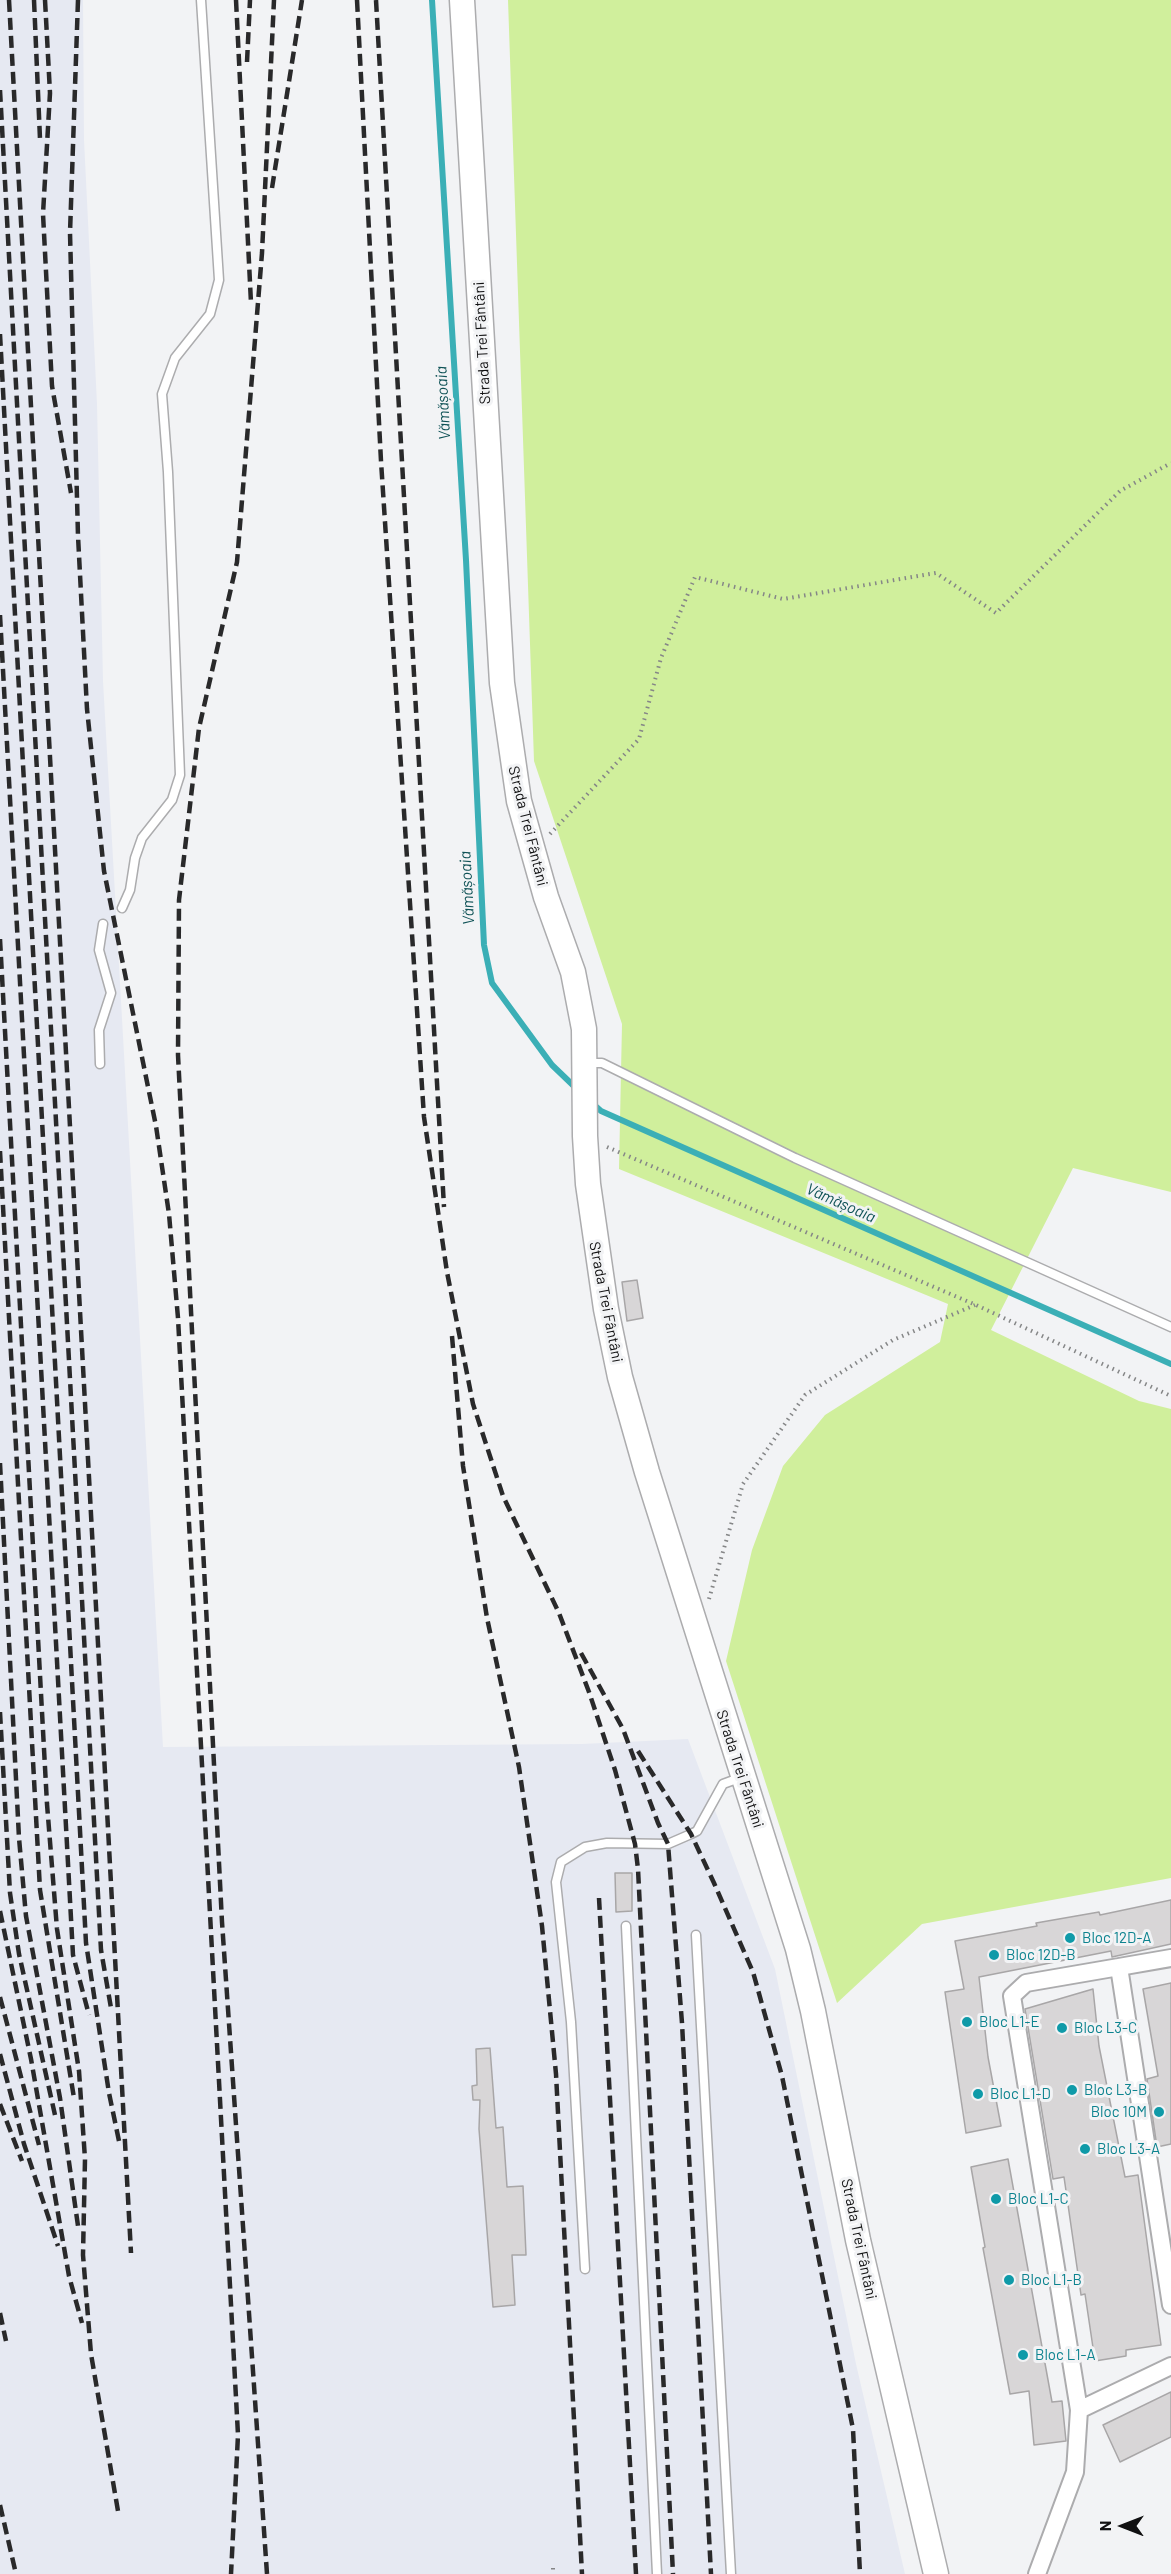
<!DOCTYPE html>
<html>
<head>
<meta charset="utf-8">
<style>
	body { margin:0 }
	#map { position:relative; width:1171px; height:2574px; overflow:hidden; background:#f2f3f5; font-family:Barlow,sans-serif }
	canvas { display:block }
	.north { position:absolute; left:1093px; top:2496px; width:60px; height:60px; -webkit-text-stroke:4px #f2f3f5; paint-order:stroke; rotate:270deg; font-size:16px; font-weight:700; line-height:24px; text-align:center; color:#101011 }
	.north::after { content:''; display:block; margin:auto; width:21px; height:27px; background:#101011; clip-path:polygon(50% 0,100% 100%,50% 72%,0 100%) }
</style>
</head>
<body>
<div id="map">
<canvas width="1171" height="2574"></canvas>
<div class="north">N</div>
</div>
<script>
const c = document.querySelector('canvas').getContext('2d');
c.lineJoin = 'round';
function paint(path, color) { c.fillStyle = color; c.fill(path, 'evenodd'); }
const toPath = rows => new Path2D(rows.map(r => 'M' + r).join(''));
function trace(path, color, width, dash) { c.strokeStyle = color; c.lineWidth = width; c.lineCap = dash ? 'butt' : 'round'; c.setLineDash(dash || []); c.stroke(path); }
function write(font, color, halo, rows, align = 'center') {
  c.font = font + ' Barlow,sans-serif'; c.lineWidth = 6; c.setLineDash([]); c.textBaseline = 'middle'; c.strokeStyle = halo; c.fillStyle = color; for (const [text, x, y, turn = 0] of rows) {
    c.save(); c.translate(x, y); c.rotate((+turn || 0) * Math.PI / 180); c.textAlign = isNaN(turn) ? turn : align; if (halo) c.strokeText(text, 0, 0); c.fillText(text, 0, 0); c.restore();
  }
}
paint(toPath([
	[0,0,83,0,84,140,97,404,103,681,163,1747,582,1744,688,1739,775,1969,856,2364,905,2574,0,2574]
]), '#e6e9f2');
paint(toPath([
	[508,0,1171,0,1171,1192,1073,1168,991,1330,1139,1401,1171,1409,1171,1878,922,1924,837,2003,726,1661,752,1550,783,1466,825,1415,940,1342,948,1304,619,1169,622,1024,534,761]
]), '#d0ef9c');
trace(toPath([
	[432,0,466,560,484,945,492,983,552,1065,578,1090],
	[592,1103,601,1111,1171,1364]
]), '#3bafb6', 6);
const building = toPath([
	[637,1280,643,1318,627,1321,622,1282,637,1280],
	[615,1873,632,1873,632,1911,616,1912,615,1873],
	[1171,1900,1171,1944,1112,1957,1111,1951,979,1977,988,2057,1001,2126,966,2133,945,1992,964,1989,955,1941,1037,1926,1036,1923,1099,1912,1100,1915,1171,1900],
	[1171,1983,1171,2144,1157,2147,1147,2079,1158,2076,1143,1989,1171,1983],
	[1093,1989,1099,2046,1125,2177,1138,2175,1161,2345,1126,2350,1126,2356,1095,2361,1085,2294,1081,2295,1064,2177,1053,2179,1025,2009,1093,1989],
	[490,2048,496,2128,503,2127,507,2187,523,2186,526,2255,512,2255,515,2305,493,2307,479,2129,480,2100,473,2100,472,2086,477,2085,476,2049,490,2048],
	[1008,2159,1052,2402,1062,2401,1066,2441,1034,2445,1029,2391,1010,2394,983,2248,985,2247,971,2167,1008,2159],
	[1171,2392,1171,2437,1120,2462,1103,2425,1171,2392]
]);
paint(building, '#d8d6d7');
trace(building, '#a8a6a7', 1.5);
const lane = toPath([
	[122,908,130,890,135,858,142,838,172,800,180,775,168,472,162,394,175,358,210,314,219,280,201,0],
	[588,1063,602,1063,795,1158,1171,1327],
	[100,1064,99,1030,111,993,99,950,103,924],
	[626,1926,657,2574],
	[696,1935,731,2574],
	[585,2269,571,2022,556,1882,561,1862,585,1847,607,1843,668,1844,691,1834,697,1831,723,1784,742,1777]
]);
const street = toPath([
	[1171,1958,1119,1967,1171,2305],
	[1079,2410,1012,1996,1026,1983,1119,1967],
	[1037,2574,1075,2472,1079,2410,1171,2366]
]);
const secondary = toPath([
	[462,0,502,683,519,801,546,897,573,972,584,1029,585,1136,588,1184,606,1309,620,1377,647,1472,798,1949,813,2011,858,2240,936,2574]
]);
trace(lane, '#acacae', 11);
trace(street, '#acacae', 20);
trace(secondary, '#acacae', 27);
trace(toPath([
	[550,834,639,739,661,658,695,577,783,599,936,573,996,613,1120,491,1171,463],
	[607,1147,976,1305,1171,1396],
	[709,1599,743,1484,805,1395,893,1340,975,1305],
	[553,2568,553,2574]
]), '#858687', 4, [1.5, 4.5]);
trace(lane, '#fff', 8);
trace(street, '#fff', 16);
trace(secondary, '#fff', 24);
trace(toPath([
	[9,0,131,2253],
	[34,0,40,139],
	[45,0,50,93,43,214,52,386,71,493],
	[78,0,70,233,78,536,87,709,104,871,156,1126,169,1214,178,1318,238,2435,231,2574],
	[236,0,251,303],
	[357,0,381,461,424,1117,447,1272,473,1404,503,1496,559,1613,589,1692,615,1770,635,1844,638,1869,673,2574],
	[376,0,444,1207],
	[247,62,250,0],
	[0,90,101,1950,111,2008],
	[272,188,302,0],
	[0,334,86,1943,109,2093,119,2141],
	[0,615,73,1955,89,2015],
	[0,939,47,1804,57,1929,79,2071,85,2159,83,2255,91,2354,118,2511],
	[0,1151,40,1890,74,2098],
	[452,1336,463,1466,487,1618,519,1767,542,1926,556,2074,582,2574],
	[0,1463,19,1838,26,1916,60,2098,78,2226],
	[581,1653,623,1729,658,1823,668,1844,682,2023,711,2574],
	[0,1712,10,1893,19,1954,55,2115],
	[638,1751,691,1834,714,1883,753,1972,782,2076,853,2429,860,2574],
	[599,1898,636,2574],
	[0,1911,31,2059,69,2276,82,2323],
	[0,1997,39,2145],
	[0,2054,24,2144,58,2246],
	[0,2104,22,2161],
	[0,2313,6,2341],
	[0,2505,16,2574],
	[267,2574,222,1922,178,1055,179,900,199,728,237,562,262,253,274,0]
]), '#29292a', 4.5, [12, 6]);
for (const [x, y, r, color] of [
	[1070,1938,6,"#0f9aa8"],
	[994,1955,6,"#0f9aa8"],
	[967,2022,6,"#0f9aa8"],
	[1062,2028,6,"#0f9aa8"],
	[1072,2090,6,"#0f9aa8"],
	[978,2094,6,"#0f9aa8"],
	[1159,2112,6,"#0f9aa8"],
	[1085,2149,6,"#0f9aa8"],
	[996,2199,6,"#0f9aa8"],
	[1009,2280,6,"#0f9aa8"],
	[1023,2355,6,"#0f9aa8"]
]) { const dot = new Path2D(); dot.arc(x, y, r, 0, 2 * Math.PI); c.fillStyle = color; c.fill(dot); trace(dot, '#f2f3f5', 2); }
write('15px', '#101011', '#f2f3f5', [
	["Strada Trei Fântâni",482,343,-93],
	["Strada Trei Fântâni",528,826,76],
	["Strada Trei Fântâni",606,1302,79],
	["Strada Trei Fântâni",740,1769,72],
	["Strada Trei Fântâni",859,2239,78]
]);
write('15px', '#0d838f', '#f2f3f5', [
	["Bloc 12D-A",1082,1938],
	["Bloc 12D-B",1006,1955],
	["Bloc L1-E",979,2022],
	["Bloc L3-C",1074,2028],
	["Bloc L3-B",1084,2090],
	["Bloc L1-D",990,2094],
	["Bloc 10M",1147,2112,"right"],
	["Bloc L3-A",1097,2149],
	["Bloc L1-C",1008,2199],
	["Bloc L1-B",1021,2280],
	["Bloc L1-A",1035,2355]
], 'left');
write('italic 16px', '#0f5256', '#f2f3f5', [
	["Vămășoaia",443,403,-93],
	["Vămășoaia",467,888,-93],
	["Vămășoaia",841,1203,24]
]);
</script>
</body>
</html>
